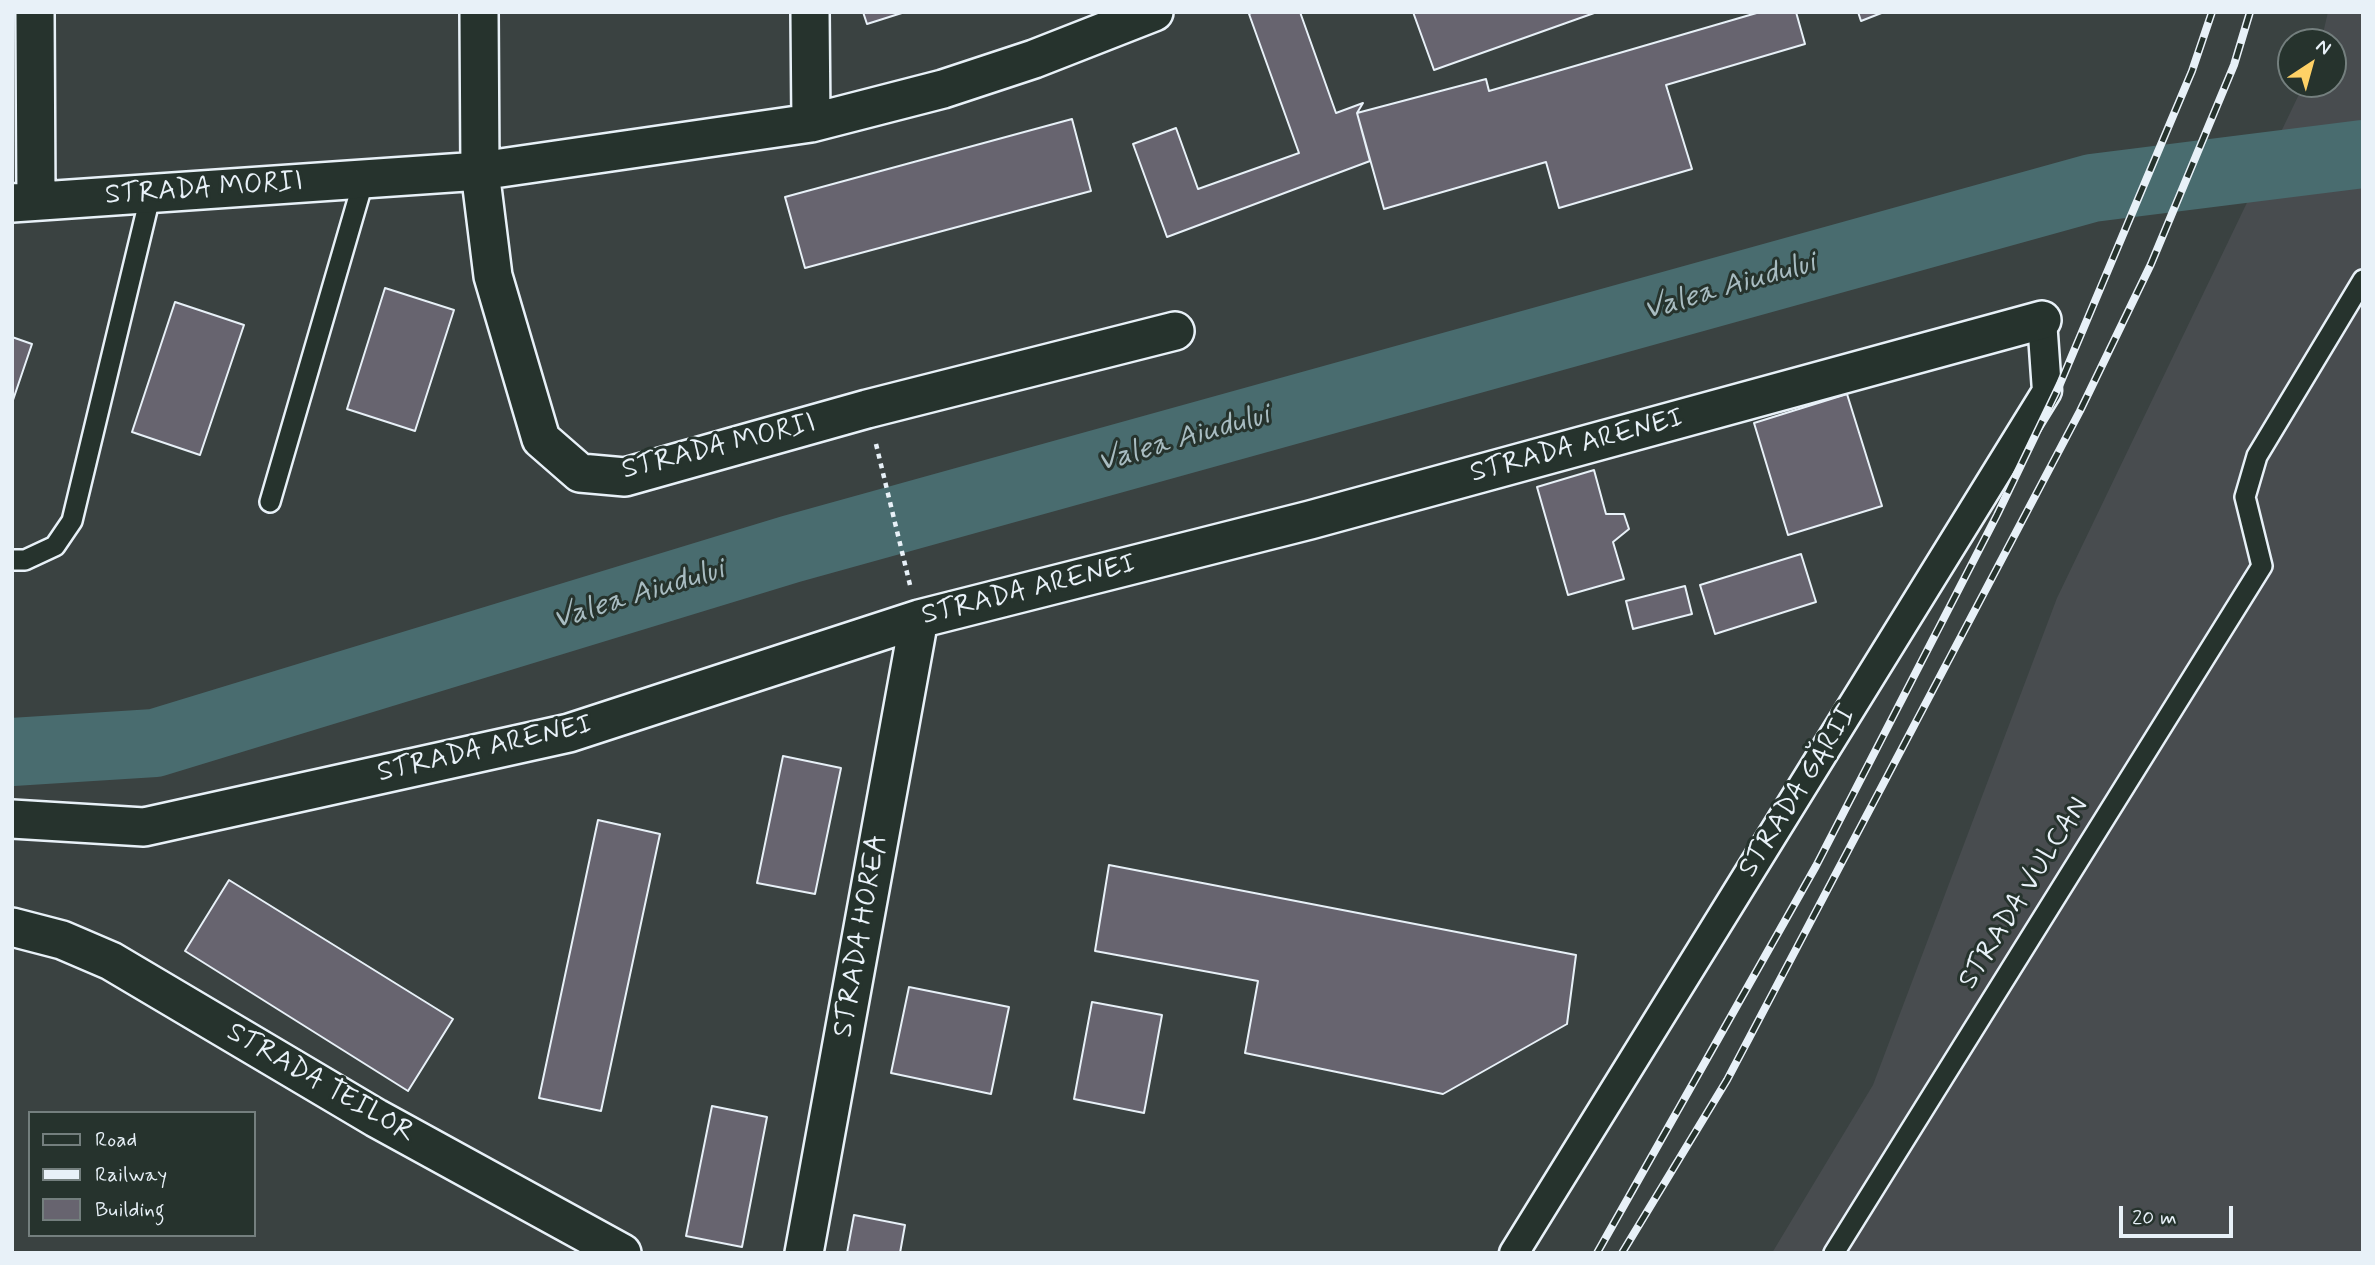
<!DOCTYPE html>
<html>
<head>
<meta charset="utf-8">
<style>
	body { margin:0 }
	#map { position:relative; width:2375px; height:1265px; overflow:hidden; background:#3a4241; font-family:Mynerve,sans-serif }
	canvas { display:block }
	.frame { position:absolute; inset:0; border:14px solid #e8f1f8; pointer-events:none }
	.legend { position:absolute; left:28px; top:1111px; width:228px; height:126px; box-sizing:border-box; background:#26332d; border:2px solid #747f7e; margin:0; padding:9px 12px; list-style:none; font-size:21px; color:#e8f1f8 }
	.legend li { display:flex; align-items:center; gap:14px; height:35px }
	.legend b { width:35px; border:2px solid #747f7e }
	.north { position:absolute; left:2277px; top:28px; width:70px; height:70px; box-sizing:border-box; background:#26332d; border:2px solid #747f7e; border-radius:50%; rotate:36deg; font-size:19px; font-weight:700; line-height:28px; text-align:center; color:#e8f1f8 }
	.north::after { content:''; display:block; margin:auto; width:24px; height:32px; background:#ffd166; clip-path:polygon(50% 0,100% 100%,50% 72%,0 100%) }
	.scale { position:absolute; left:2119px; top:1206px; width:114px; height:32px; box-sizing:border-box; border:4px solid #e8f1f8; border-top:0; padding-left:9px; font-size:21px; line-height:24px; white-space:nowrap; color:#e8f1f8; -webkit-text-stroke:5px #26332d; paint-order:stroke }
</style>
</head>
<body>
<div id="map">
<canvas width="2375" height="1265"></canvas>
<div class="frame"></div>
<ul class="legend">
<li><b style="height:9px;background:#26332d"></b>Road</li>
<li><b style="height:9px;background:#e8f1f8"></b>Railway</li>
<li><b style="height:19px;background:#67646f"></b>Building</li>
</ul>
<div class="north">N</div>
<div class="scale">20 m</div>
</div>
<script>
const c = document.querySelector('canvas').getContext('2d');
c.lineJoin = 'round';
function paint(path, color) { c.fillStyle = color; c.fill(path, 'evenodd'); }
const toPath = rows => new Path2D(rows.map(r => 'M' + r).join(''));
function trace(path, color, width, dash) { c.strokeStyle = color; c.lineWidth = width; c.lineCap = dash ? 'butt' : 'round'; c.setLineDash(dash || []); c.stroke(path); }
function write(font, color, halo, rows, align = 'center') {
  c.font = font + ' Mynerve,sans-serif'; c.lineWidth = 6; c.setLineDash([]); c.textBaseline = 'middle'; c.strokeStyle = halo; c.fillStyle = color; for (const [text, x, y, turn = 0] of rows) {
    c.save(); c.translate(x, y); c.rotate((+turn || 0) * Math.PI / 180); c.textAlign = isNaN(turn) ? turn : align; if (halo) c.strokeText(text, 0, 0); c.fillText(text, 0, 0); c.restore();
  }
}
paint(toPath([
	[2328,12,2363,12,2363,1253,1772,1253,1873,1085,2057,598,2304,84,2333,84,2333,42,2321,42]
]), '#484c4f');
trace(toPath([
	[12,752,155,743,791,549,2092,188,2363,154]
]), '#496c6f', 68);
const building = toPath([
	[863,12,905,12,867,24,863,12],
	[1253,12,1300,12,1336,113,1363,103,1357,113,1370,161,1167,237,1133,144,1176,128,1198,189,1299,153,1249,14,1253,12],
	[1413,12,1597,12,1434,70,1413,12],
	[1760,12,1796,12,1805,44,1666,85,1692,169,1559,208,1546,162,1384,209,1357,113,1486,79,1489,91,1760,12],
	[1858,12,1884,12,1861,21,1858,12],
	[1072,119,1091,191,805,268,785,197,1072,119],
	[385,288,454,310,415,431,347,409,385,288],
	[175,302,244,325,200,455,132,432,175,302],
	[12,337,32,344,12,403,12,337],
	[1847,394,1882,506,1788,535,1754,423,1847,394],
	[1594,470,1606,514,1624,514,1629,529,1613,542,1624,579,1568,595,1537,487,1594,470],
	[1801,554,1816,602,1715,634,1700,585,1801,554],
	[1685,586,1692,614,1633,629,1626,601,1685,586],
	[783,756,841,768,815,894,757,883,783,756],
	[598,820,660,834,601,1111,539,1098,598,820],
	[1109,865,1576,955,1567,1024,1443,1094,1245,1053,1258,981,1095,951,1109,865],
	[229,880,453,1019,408,1091,185,951,229,880],
	[909,987,1009,1007,991,1094,891,1073,909,987],
	[1092,1002,1162,1015,1144,1113,1074,1099,1092,1002],
	[712,1106,767,1117,742,1247,686,1236,712,1106],
	[854,1215,905,1225,900,1253,847,1253,854,1215]
]);
paint(building, '#67646f');
trace(building, '#e8f1f8', 2);
const service = toPath([
	[270,502,364,179],
	[12,560,25,560,55,546,72,521,151,193],
	[1834,1253,2262,566,2245,497,2257,456,2363,280]
]);
const pedestrian = toPath([
	[1514,1253,2047,391,2042,320]
]);
const minor = toPath([
	[35,12,36,201],
	[479,12,480,171,493,276,541,439,580,473,625,477,867,409,1175,331],
	[810,12,811,123],
	[12,203,480,171,811,123,943,89,1034,59,1154,12],
	[12,819,144,827,569,733,919,619,1310,520,2042,320],
	[12,927,62,940,111,961,376,1118,622,1253],
	[804,1253,919,619]
]);
trace(service, '#e8f1f8', 24);
trace(pedestrian, '#e8f1f8', 33);
trace(minor, '#e8f1f8', 42);
trace(toPath([
	[876,444,910,585]
]), '#e8f1f8', 4.5, [5, 5]);
trace(service, '#26332d', 19);
trace(pedestrian, '#26332d', 28);
trace(minor, '#26332d', 37);
const rail = toPath([
	[1597,1253,1816,866,1997,515,2060,384,2192,71,2212,12],
	[1622,1253,1727,1080,2080,411,2151,264,2234,65,2250,12]
]);
trace(rail, '#e8f1f8', 8);
trace(rail, '#26332d', 5, [16]);
write('28px', '#e8f1f8', '#26332d', [
	["STRADA MORII",204,190,-4],
	["STRADA ARENEI",1577,447,-15],
	["STRADA MORII",719,448,-14],
	["STRADA ARENEI",1029,591,-14],
	["STRADA ARENEI",485,750,-13],
	["STRADA GĂRII",1799,792,-58],
	["STRADA VULCAN",2025,894,-58],
	["STRADA HOREA",862,936,-80],
	["STRADA TEILOR",320,1084,30]
]);
write('italic 30px', '#a8bcc1', '#26332d', [
	["Valea Aiudului",1730,288,-16],
	["Valea Aiudului",1184,440,-16],
	["Valea Aiudului",639,596,-17]
]);
</script>
</body>
</html>
